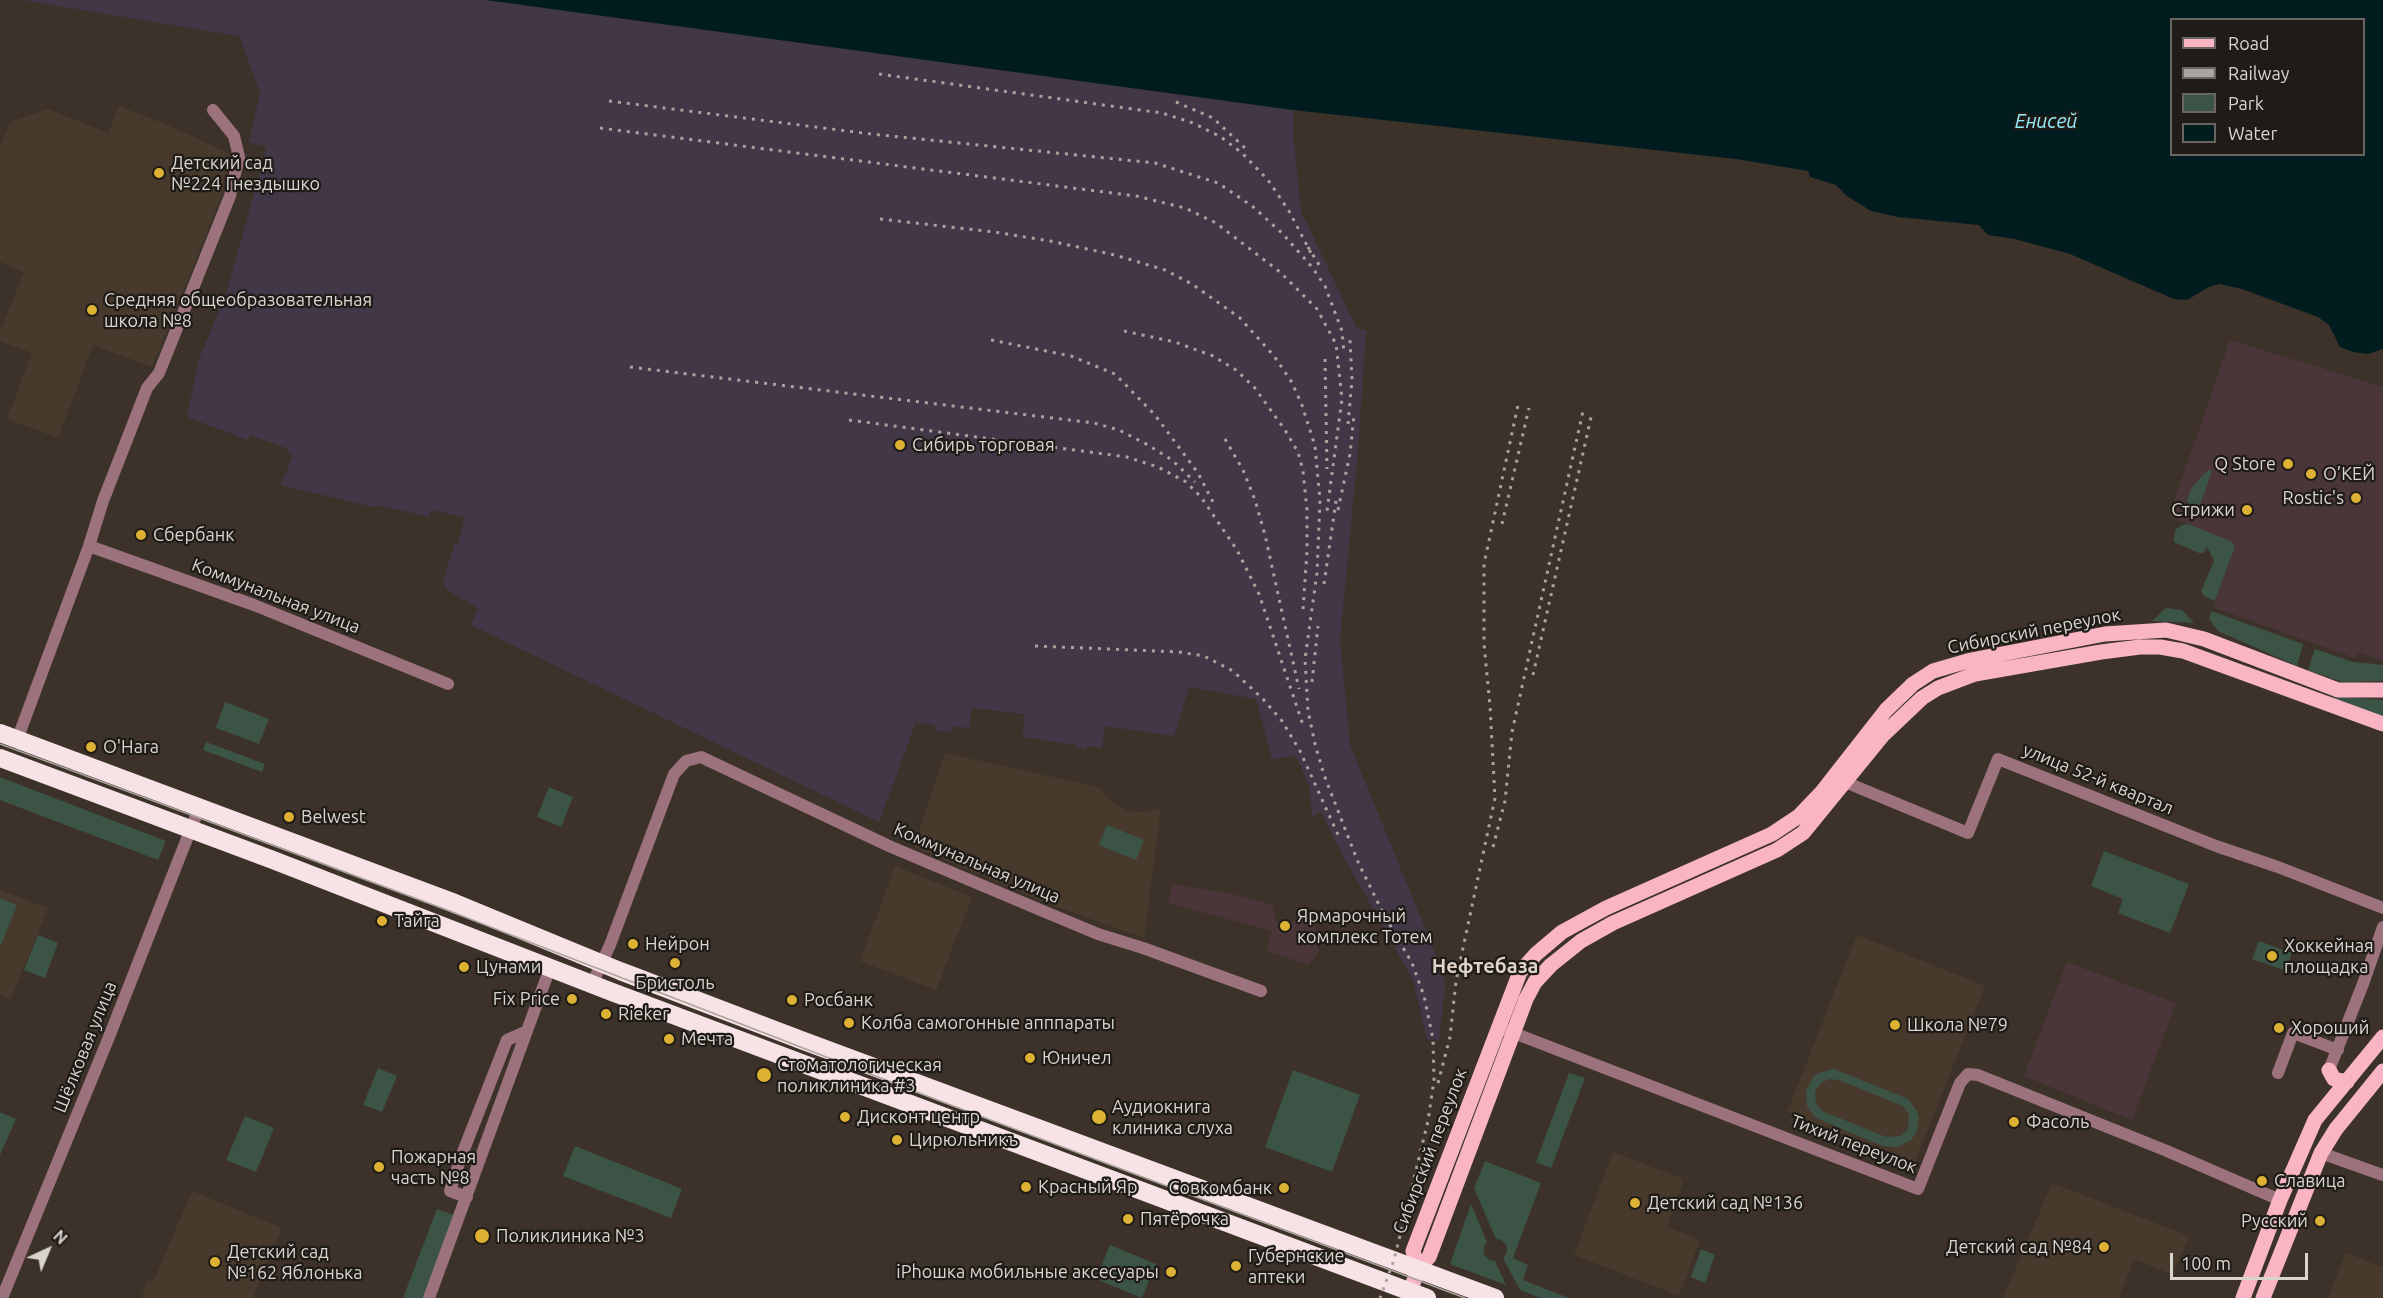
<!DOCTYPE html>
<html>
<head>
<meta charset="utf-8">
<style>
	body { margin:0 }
	#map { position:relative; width:2383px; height:1298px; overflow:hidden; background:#3c322a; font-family:Ubuntu,sans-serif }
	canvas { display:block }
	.legend { position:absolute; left:2170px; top:18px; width:195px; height:138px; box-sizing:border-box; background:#1f1b17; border:2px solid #6a6561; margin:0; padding:8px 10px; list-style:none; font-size:18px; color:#dad4cf }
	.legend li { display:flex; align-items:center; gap:12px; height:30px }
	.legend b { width:30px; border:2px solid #6a6561 }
	.north { position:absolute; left:18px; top:1220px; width:60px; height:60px; -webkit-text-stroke:4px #1f1b17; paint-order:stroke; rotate:44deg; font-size:16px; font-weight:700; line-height:24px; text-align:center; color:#dad4cf }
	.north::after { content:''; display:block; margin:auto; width:21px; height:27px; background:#dad4cf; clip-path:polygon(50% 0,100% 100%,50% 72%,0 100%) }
	.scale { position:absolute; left:2170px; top:1253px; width:138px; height:27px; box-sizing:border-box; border:3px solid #dad4cf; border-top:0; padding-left:8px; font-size:18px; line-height:21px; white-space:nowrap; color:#dad4cf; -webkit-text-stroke:4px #1f1b17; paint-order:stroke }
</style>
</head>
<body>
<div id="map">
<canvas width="2383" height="1298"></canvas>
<ul class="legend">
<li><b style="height:8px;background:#f9b5c4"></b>Road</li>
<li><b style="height:8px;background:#aba49e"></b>Railway</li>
<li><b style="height:16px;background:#3b5446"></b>Park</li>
<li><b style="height:16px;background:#001c1f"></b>Water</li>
</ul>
<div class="north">N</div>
<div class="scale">100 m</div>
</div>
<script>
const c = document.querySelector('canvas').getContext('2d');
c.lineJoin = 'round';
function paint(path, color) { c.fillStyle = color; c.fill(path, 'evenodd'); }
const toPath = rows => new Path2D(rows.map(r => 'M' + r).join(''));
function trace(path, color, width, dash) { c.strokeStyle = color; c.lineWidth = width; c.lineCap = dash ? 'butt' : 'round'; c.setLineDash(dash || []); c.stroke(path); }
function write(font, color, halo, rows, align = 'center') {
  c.font = font + ' Ubuntu,sans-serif'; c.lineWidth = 4.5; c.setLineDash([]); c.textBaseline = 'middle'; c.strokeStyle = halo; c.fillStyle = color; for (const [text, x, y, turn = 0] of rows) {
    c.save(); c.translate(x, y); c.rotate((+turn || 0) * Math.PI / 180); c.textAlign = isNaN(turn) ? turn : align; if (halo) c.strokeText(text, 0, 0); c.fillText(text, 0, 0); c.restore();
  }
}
paint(toPath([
	[2230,340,2383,387,2383,661,2358,652,2355,658,2215,608,2215,601,2235,546,2234,544,2169,516],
	[1172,884,1232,894,1273,905,1275,922,1313,920,1319,952,1308,965,1267,951,1272,931,1168,903],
	[2067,962,2176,1003,2132,1120,2024,1076]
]), '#4a3639');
paint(toPath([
	[23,0,486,0,1293,110,1293,133,1301,211,1357,329,1366,330,1358,451,1340,639,1350,745,1443,972,1445,986,1439,1040,1427,1039,1413,980,1343,856,1321,812,1312,816,1309,785,1296,756,1272,759,1256,699,1189,687,1174,736,1105,726,1102,748,1087,746,1086,750,1076,747,1076,745,1023,737,1024,714,972,708,969,728,953,726,952,732,935,731,935,725,916,722,879,822,471,625,478,608,447,590,443,581,455,543,458,544,465,517,431,510,429,517,378,505,377,508,281,485,293,455,288,453,289,449,250,435,248,440,187,417,199,359,226,294,267,147,249,142,260,92,239,36]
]), '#423747');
paint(toPath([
	[119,106,168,125,232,155,221,197,204,240,152,367,93,345,58,438,7,419,32,353,0,341,0,332,24,272,0,262,0,147,10,122,48,109,108,133],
	[945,753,1089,785,1101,789,1112,802,1127,811,1144,812,1161,808,1144,938,1049,904,914,847],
	[895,866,972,897,936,990,860,961],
	[0,890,48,908,11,999,0,995],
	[1857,935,1985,986,1915,1162,1787,1112],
	[1613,1152,1684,1179,1667,1227,1700,1240,1679,1296,1574,1255],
	[2052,1183,2189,1236,2175,1270,2171,1274,2134,1259,2119,1298,2003,1298],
	[192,1191,282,1228,253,1298,141,1298,148,1281,153,1282],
	[2346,1253,2383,1267,2383,1298,2328,1298]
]), '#47392c');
paint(toPath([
	[2208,470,2212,471,2197,514,2195,514,2188,506,2187,500,2192,487],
	[2182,525,2189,524,2232,542,2235,546,2215,601,2204,596,2201,591,2214,561,2207,547,2203,553,2199,553,2174,542,2175,530],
	[2166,608,2182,610,2194,623,2152,621],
	[2211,611,2303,644,2297,666,2218,631,2209,619],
	[2315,649,2353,662,2383,665,2383,681,2342,682,2308,670],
	[2331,696,2383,700,2383,718,2348,706],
	[225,702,269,719,259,744,216,728],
	[206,742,265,764,262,772,203,750],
	[0,777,166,841,158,860,0,800],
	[549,787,573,797,561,827,537,817],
	[1107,825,1144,840,1136,860,1099,845],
	[2104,851,2189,884,2170,933,2118,913,2123,899,2091,886],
	[0,898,17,905,1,945,0,944],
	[38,935,58,943,45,978,24,970],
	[2259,941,2292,953,2286,971,2252,959],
	[378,1068,397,1076,382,1112,363,1105],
	[1834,1069,1908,1099,1917,1111,1919,1118,1916,1133,1911,1140,1898,1147,1883,1146,1816,1118,1807,1106,1806,1091,1813,1077,1819,1073],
	[1829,1079,1839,1080,1903,1106,1909,1114,1908,1129,1901,1136,1886,1137,1822,1111,1816,1103,1815,1092,1820,1084],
	[1293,1070,1360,1095,1332,1172,1265,1147],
	[1569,1073,1585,1078,1551,1168,1536,1162],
	[0,1112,16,1119,0,1155],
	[245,1116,274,1128,256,1172,226,1160],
	[575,1146,682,1189,671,1218,563,1176],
	[1485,1161,1541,1183,1513,1258,1528,1265,1523,1280,1569,1298,1541,1298,1520,1290,1503,1258,1507,1253,1507,1245,1501,1240,1496,1239,1474,1188],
	[1471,1204,1487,1242,1484,1247,1484,1255,1490,1260,1495,1261,1506,1285,1450,1264],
	[437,1209,457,1216,425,1298,403,1298],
	[1110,1245,1156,1264,1142,1298,1096,1279],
	[1701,1249,1715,1255,1705,1283,1691,1277]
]), '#3b5446');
paint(toPath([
	[486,0,2383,0,2383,349,2368,354,2353,352,2340,347,2329,325,2318,317,2242,289,2219,284,2209,287,2187,300,2174,299,2070,254,2015,239,1988,235,1979,225,1898,217,1871,211,1847,196,1836,185,1810,177,1808,171,1736,159,1293,110],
	[2172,20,2364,20,2364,154,2172,154]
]), '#001c1f');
trace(toPath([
	[89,546,254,605,448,684],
	[17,740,89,546,103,501,147,388,159,373,230,196,239,157,234,136,213,110],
	[1845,782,1968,833,1998,759,2216,846,2278,867,2383,908],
	[592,984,610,945,674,774,686,761,701,757,889,846,1038,909,1098,934,1143,948,1261,991],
	[1506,1030,1918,1189,1960,1083,1968,1074,1978,1075,2167,1151,2280,1200],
	[2329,1070,2363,984,2383,927],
	[2278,1073,2293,1033,2338,1050],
	[2321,1153,2383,1175],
	[467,1197,450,1191,461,1157,507,1040,525,1032],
	[2,1298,109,1037,199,808],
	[429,1298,550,968]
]), '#9c727c', 12);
trace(toPath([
	[2329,1070,2334,1079,2347,1082],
	[1418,1269,1413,1251,1520,972,1536,954,1562,932,1606,908,1772,834,1799,816,1821,793,1886,710,1913,684,1933,671,1971,660,2105,634,2166,630,2204,639,2338,690,2383,690],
	[1408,1298,1418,1269,1429,1257,1526,999,1535,982,1551,965,1581,941,1613,923,1777,850,1803,833,1883,735,1922,698,1938,688,1975,674,2101,652,2140,647,2160,647,2183,651,2383,724],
	[2243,1298,2280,1200,2315,1120,2383,1037],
	[2263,1298,2321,1153,2336,1129,2383,1071]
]), '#f9b5c4', 15);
trace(toPath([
	[0,733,455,903,620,971,801,1040,1495,1298],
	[0,758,273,860,612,992,1427,1298]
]), '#f7e2e6', 18);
trace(toPath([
	[0,744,444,909,940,1101,1465,1298]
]), '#aba49e', 1.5);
trace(toPath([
	[879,74,1140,110,1162,113,1193,123,1221,137,1242,153,1268,180,1289,211,1312,255],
	[609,101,871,134,1155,163,1218,183,1252,206,1282,233,1312,267,1325,286,1342,331,1344,354],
	[1176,102,1213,118,1245,148],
	[600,128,1136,196,1185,208,1216,223,1280,272,1317,309,1336,344,1342,399,1327,511],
	[880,219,994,232,1050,241,1115,255,1165,270,1192,284,1240,318,1274,356,1291,381,1302,405,1315,446,1320,500,1317,573,1305,659,1308,711,1315,744,1324,775,1358,862,1384,915,1412,963,1424,996,1433,1039,1434,1080,1428,1121,1394,1260,1380,1298],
	[1308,247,1321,268],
	[1124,331,1175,342,1213,356,1236,370,1254,387,1285,430,1298,452,1303,471,1307,510,1307,551,1303,610],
	[991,340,1071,356,1115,374,1155,415,1198,473,1214,504],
	[1325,359,1327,469],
	[630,367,1094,423,1119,430,1148,445,1172,460,1195,482],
	[849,420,1127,457,1158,467,1186,482,1201,497,1237,550,1259,594,1304,728],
	[1348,424,1352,380,1350,340],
	[1225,439,1243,470,1255,500,1265,535,1299,689],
	[1338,510,1350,454,1354,415],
	[1502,524,1529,408],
	[1324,584,1336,501],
	[1035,646,1179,652,1204,656,1233,671,1263,699,1282,721,1300,751,1339,837],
	[1533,675,1592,413],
	[1312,682,1318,626],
	[1493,847,1505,801,1512,732,1583,411],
	[1438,1083,1450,1037,1456,981,1495,798,1490,706,1484,644,1484,564,1518,405]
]), '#aba49e', 3, [3, 6]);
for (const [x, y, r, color] of [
	[159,173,6,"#ddb133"],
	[92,310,6,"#ddb133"],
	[900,445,6,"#ddb133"],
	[2288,464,6,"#ddb133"],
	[2311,474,6,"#ddb133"],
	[2356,498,6,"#ddb133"],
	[2247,510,6,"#ddb133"],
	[141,535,6,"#ddb133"],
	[91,747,6,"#ddb133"],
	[289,817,6,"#ddb133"],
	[382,921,6,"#ddb133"],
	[1285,926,6,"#ddb133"],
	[633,944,6,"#ddb133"],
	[2272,956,6,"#ddb133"],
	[675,963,6,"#ddb133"],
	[464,967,6,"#ddb133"],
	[572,999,6,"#ddb133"],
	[792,1000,6,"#ddb133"],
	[606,1014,6,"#ddb133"],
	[849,1023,6,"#ddb133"],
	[1895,1025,6,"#ddb133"],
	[2279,1028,6,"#ddb133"],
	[669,1039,6,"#ddb133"],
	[1030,1058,6,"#ddb133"],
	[764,1075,8,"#ddb133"],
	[845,1117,6,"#ddb133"],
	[1099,1117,8,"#ddb133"],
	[2014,1122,6,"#ddb133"],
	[897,1140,6,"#ddb133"],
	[379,1167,6,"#ddb133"],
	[2262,1181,6,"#ddb133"],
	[1026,1187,6,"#ddb133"],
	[1284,1188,6,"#ddb133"],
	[1635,1203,6,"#ddb133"],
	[1128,1219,6,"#ddb133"],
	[2320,1221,6,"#ddb133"],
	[482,1236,8,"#ddb133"],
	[2104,1247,6,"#ddb133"],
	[215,1262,6,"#ddb133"],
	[1236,1266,6,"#ddb133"],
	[1171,1272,6,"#ddb133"]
]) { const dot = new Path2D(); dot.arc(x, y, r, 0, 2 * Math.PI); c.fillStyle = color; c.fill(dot); trace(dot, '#1f1b17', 2); }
write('18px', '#dad4cf', '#1f1b17', [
	["Детский сад",171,163],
	["№224 Гнездышко",171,184],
	["Средняя общеобразовательная",104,300],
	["школа №8",104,321],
	["Сибирь торговая",912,445],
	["Q Store",2276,464,"right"],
	["О’КЕЙ",2323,474],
	["Rostic's",2344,498,"right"],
	["Стрижи",2235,510,"right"],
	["Сбербанк",153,535],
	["O'Hara",103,747],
	["Belwest",301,817],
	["Ярмарочный",1297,916],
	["комплекс Тотем",1297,937],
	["Тайга",394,921],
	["Нейрон",645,944],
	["Хоккейная",2284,946],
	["площадка",2284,967],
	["Цунами",476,967],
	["Бристоль",675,983,"center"],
	["Fix Price",560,999,"right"],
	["Росбанк",804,1000],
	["Rieker",618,1014],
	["Колба самогонные апппараты",861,1023],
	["Школа №79",1907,1025],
	["Хороший",2291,1028],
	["Мечта",681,1039],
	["Юничел",1042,1058],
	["Стоматологическая",777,1065],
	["поликлиника #3",777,1086],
	["Аудиокнига",1112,1107],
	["клиника слуха",1112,1128],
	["Дисконт центр",857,1117],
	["Фасоль",2026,1122],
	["Цирюльникъ",909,1140],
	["Пожарная",391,1157],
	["часть №8",391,1178],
	["Славица",2274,1181],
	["Красный Яр",1038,1187],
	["Совкомбанк",1272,1188,"right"],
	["Детский сад №136",1647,1203],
	["Пятёрочка",1140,1219],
	["Русский",2308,1221,"right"],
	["Поликлиника №3",496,1236],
	["Детский сад №84",2092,1247,"right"],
	["Детский сад",227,1252],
	["№162 Яблонька",227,1273],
	["Губернские",1248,1256],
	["аптеки",1248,1277],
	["iPhoшка мобильные аксесуары",1159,1272,"right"]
], 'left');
write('18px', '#dad4cf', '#1f1b17', [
	["Коммунальная улица",276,596,21],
	["Сибирский переулок",2034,631,-11],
	["улица 52-й квартал",2098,779,22],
	["Коммунальная улица",977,863,23],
	["Шёлковая улица",85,1047,-68],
	["Тихий переулок",1854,1144,21],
	["Сибирский переулок",1430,1151,-69]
]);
write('italic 20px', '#91edf9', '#1f1b17', [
	["Енисей",2046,121]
]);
write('bold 20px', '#dfd3c8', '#1f1b17', [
	["Нефтебаза",1485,966]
]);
</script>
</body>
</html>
